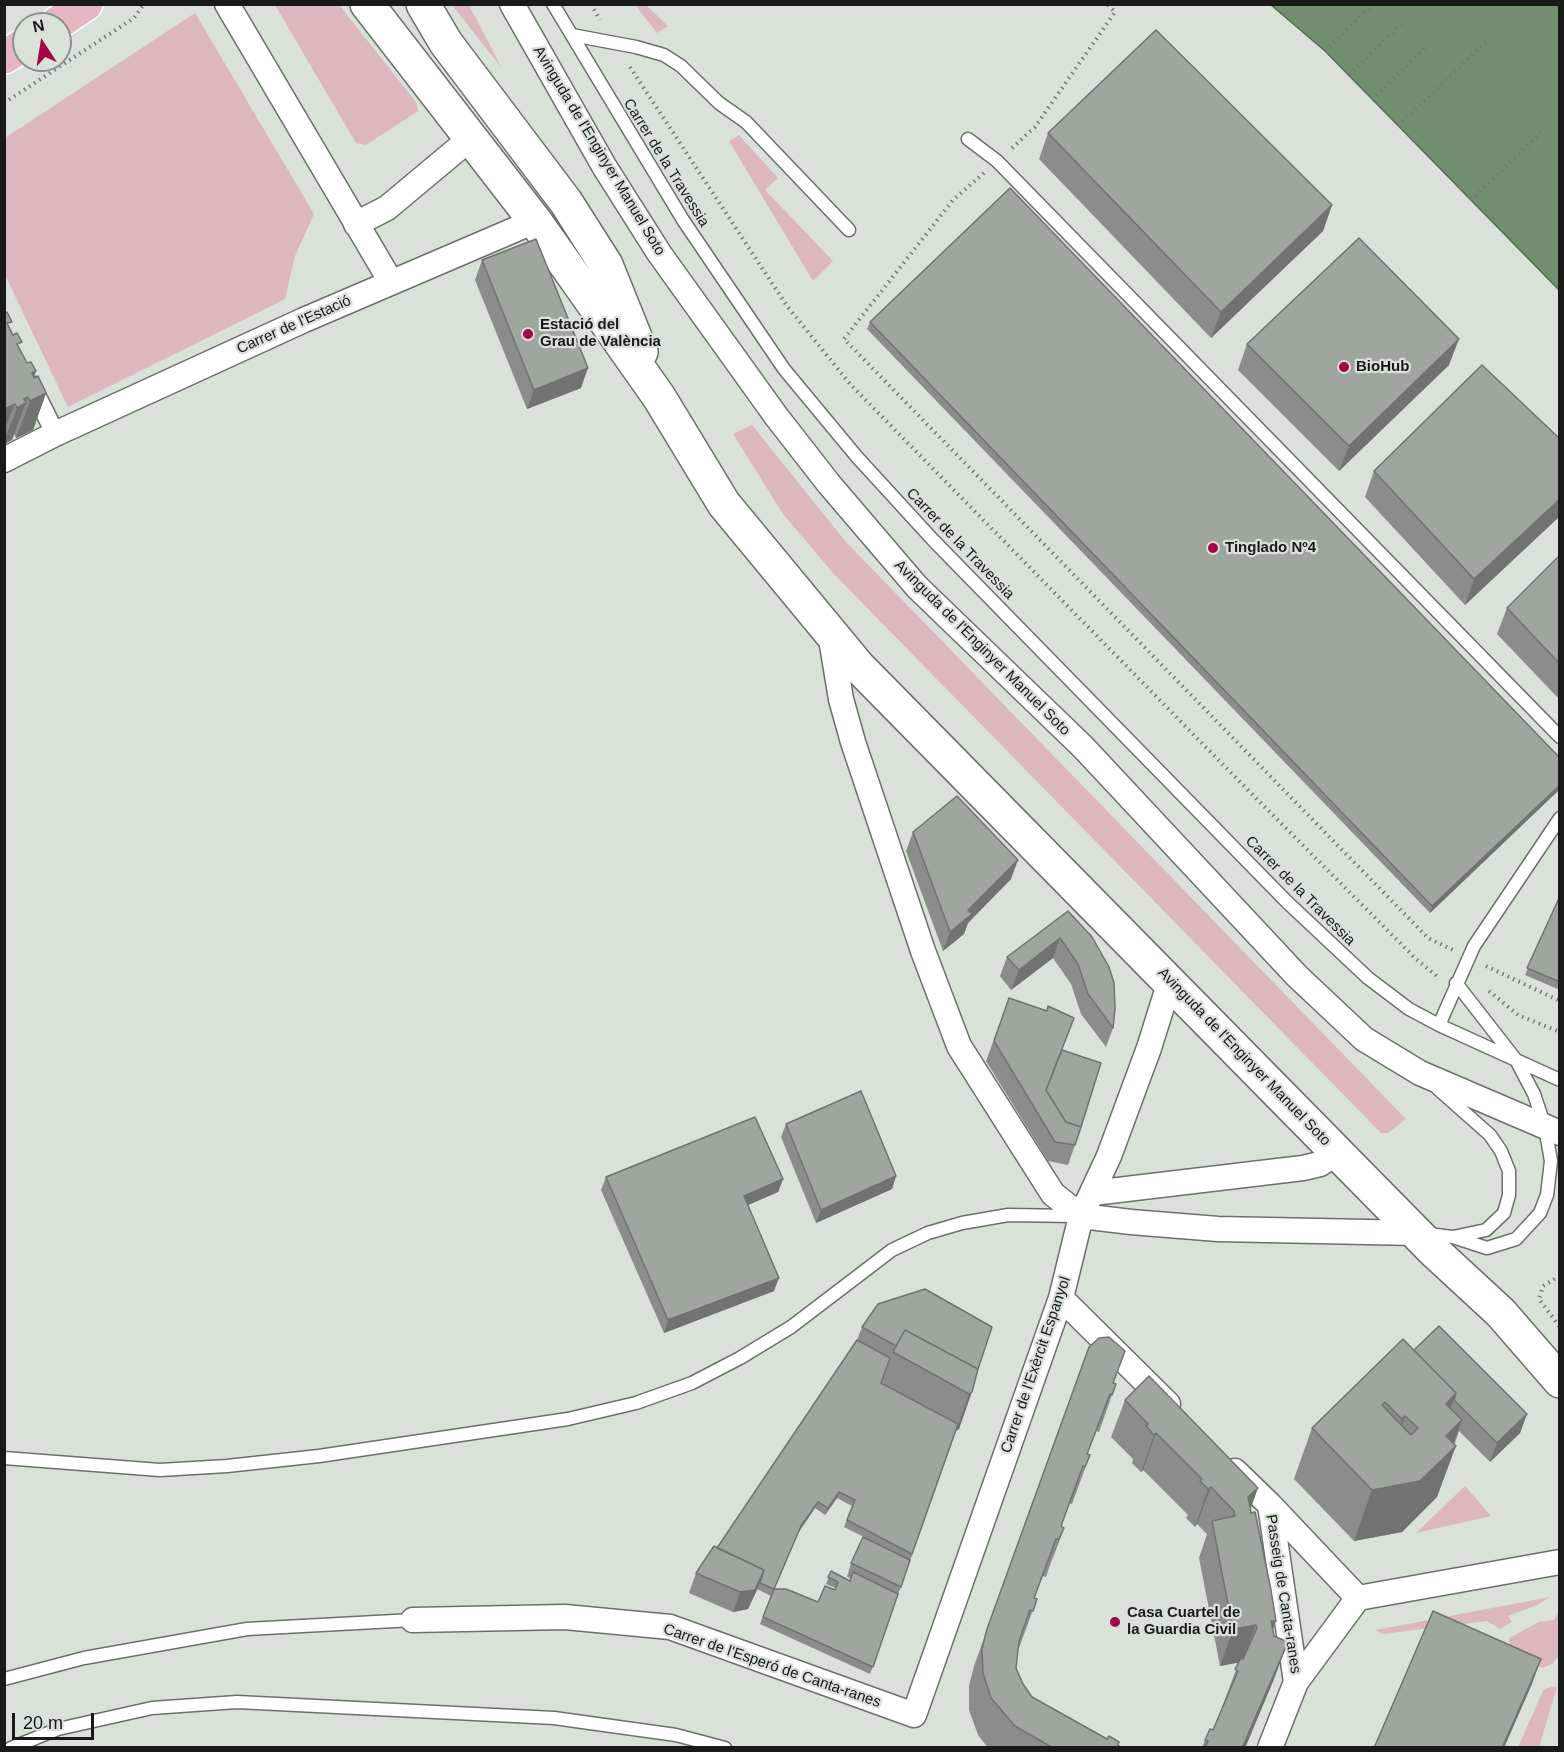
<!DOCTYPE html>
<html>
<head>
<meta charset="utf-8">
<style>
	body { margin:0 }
	#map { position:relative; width:1564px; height:1752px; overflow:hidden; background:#d9e1d9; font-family:Helvetica,sans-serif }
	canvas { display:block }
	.frame { position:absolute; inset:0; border:6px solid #171a17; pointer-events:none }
	.north { position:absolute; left:12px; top:12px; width:60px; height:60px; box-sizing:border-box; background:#d9e1d9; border:2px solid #8b918b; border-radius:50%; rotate:348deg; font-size:16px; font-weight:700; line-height:24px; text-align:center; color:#171a17 }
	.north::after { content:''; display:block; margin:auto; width:21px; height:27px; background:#a10645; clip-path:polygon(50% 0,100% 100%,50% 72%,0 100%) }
	.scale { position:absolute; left:12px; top:1713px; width:82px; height:27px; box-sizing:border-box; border:3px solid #171a17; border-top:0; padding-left:8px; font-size:18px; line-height:21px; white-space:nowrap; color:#171a17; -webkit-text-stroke:4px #d9e1d9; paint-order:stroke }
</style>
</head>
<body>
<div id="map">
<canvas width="1564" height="1752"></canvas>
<div class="frame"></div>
<div class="north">N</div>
<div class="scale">20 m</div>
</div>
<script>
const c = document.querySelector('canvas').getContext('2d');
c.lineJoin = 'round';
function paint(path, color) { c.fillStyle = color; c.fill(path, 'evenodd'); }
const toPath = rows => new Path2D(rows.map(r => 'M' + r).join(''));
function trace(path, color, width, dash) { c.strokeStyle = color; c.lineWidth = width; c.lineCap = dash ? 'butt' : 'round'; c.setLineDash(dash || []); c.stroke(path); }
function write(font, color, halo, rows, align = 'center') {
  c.font = font + ' Helvetica,sans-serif'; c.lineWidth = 4.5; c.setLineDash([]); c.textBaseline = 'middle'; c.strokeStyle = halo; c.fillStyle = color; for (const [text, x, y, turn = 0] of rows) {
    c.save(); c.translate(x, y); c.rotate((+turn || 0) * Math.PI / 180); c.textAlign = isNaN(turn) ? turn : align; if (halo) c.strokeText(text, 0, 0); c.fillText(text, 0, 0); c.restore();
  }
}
paint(toPath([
	[275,5,339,5,416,102,418,111,366,145,356,143],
	[452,5,469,5,501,67],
	[635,5,646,5,668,26,657,33],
	[195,13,314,214,295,256,285,299,68,407,5,275,5,138],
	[739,135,778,178,765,190,833,261,813,281,729,141],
	[752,425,846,542,1406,1119,1388,1133,1381,1133,833,573,783,514,733,434],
	[1465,1486,1491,1516,1416,1533],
	[1550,1597,1537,1605,1508,1616,1512,1622,1500,1629,1487,1621,1382,1634,1376,1630],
	[1559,1611,1559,1656,1552,1664,1542,1668,1510,1652,1509,1638,1539,1622,1554,1620],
	[1551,1686,1557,1687,1539,1747,1518,1747,1543,1691]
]), '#ddb7be');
const water = toPath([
	[1271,5,1559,5,1559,290,1325,51,1271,5]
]);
paint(water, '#718f6f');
trace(water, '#566c55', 1.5);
const service = toPath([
	[553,4,683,220,784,369,857,457,933,540,1287,902,1368,978,1409,1009,1439,1025,1560,1080],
	[572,35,636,47,664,55,681,66,719,103,746,122,849,230],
	[968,139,997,161,1560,737],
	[1439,1025,1474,946,1560,818],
	[1427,1234,1453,1237,1486,1230,1504,1213,1509,1195,1509,1171,1501,1151,1490,1135,1438,1089],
	[1453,1237,1487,1248,1516,1239,1540,1213,1547,1195,1551,1161,1545,1127,1534,1094,1516,1060,1456,983],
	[4,1458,160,1470,227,1466,319,1456,568,1419,636,1403,692,1383,740,1358,791,1327,892,1250,928,1233,962,1223,1008,1215,1075,1216],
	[4,1679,84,1658,247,1629,413,1620],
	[11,1748,58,1729,152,1708,237,1702,554,1718,676,1735,725,1748]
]);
const pedestrian = toPath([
	[31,385,51,425]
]);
const minor = toPath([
	[227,4,391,282],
	[512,4,604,166,659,253,776,416,829,484,917,587,1083,747,1297,976,1364,1039,1420,1073,1560,1133],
	[356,224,387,208,472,137],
	[4,460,55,434,304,320,535,221],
	[830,633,841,699,853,742,923,951,959,1046,1053,1194,1081,1216,1131,1222,1218,1229,1417,1233],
	[1093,1193,1303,1168,1320,1164,1338,1152],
	[1061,1298,1168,1404],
	[1235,1471,1270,1505,1296,1682],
	[1270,1505,1358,1598],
	[1358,1598,1560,1562],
	[413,1620,565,1617,670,1627,914,1715,1061,1298,1081,1216,1109,1156,1149,1048,1170,981],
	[1270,1748,1296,1682,1358,1598]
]);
const secondary = toPath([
	[367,4,535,221,659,397,724,504,858,666,1435,1252,1501,1313,1560,1381],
	[423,4,446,43,566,202,606,265,641,352]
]);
const primary = toPath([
	[56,24,86,4],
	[4,57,24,45]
]);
trace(service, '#6a7169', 15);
trace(pedestrian, '#6a7169', 21);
trace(minor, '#6a7169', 27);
trace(secondary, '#6a7169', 36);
trace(primary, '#fff', 36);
trace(toPath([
	[591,4,600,20],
	[1325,51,1373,4],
	[630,67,787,306,850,384,1240,782,1416,959,1438,977],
	[1349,75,1405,20],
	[1372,100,1427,46],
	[4,103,134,18,144,4],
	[1398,126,1489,38],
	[1012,148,1035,127,1115,12,1107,4],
	[984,173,953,200,844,339,1428,938,1453,950],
	[1471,200,1543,131],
	[1486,966,1560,1001],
	[1489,991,1518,1015,1560,1032],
	[1560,1276,1543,1286,1539,1299,1560,1327]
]), '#757a75', 4, [1.5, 4.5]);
trace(service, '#fff', 12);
trace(pedestrian, '#fff', 18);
trace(minor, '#fff', 24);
trace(secondary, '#fff', 33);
trace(primary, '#e5b8c1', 33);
paint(toPath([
	[1048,133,1332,205,1323,231,1211,338,1039,159],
	[482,260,581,388,527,409,475,280],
	[4,313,9,328,27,363,36,371,34,377,46,393,33,430,16,438,14,434,12,440,4,444],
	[870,322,1560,758,1560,789,1430,913,867,329],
	[1247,344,1449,365,1339,471,1238,370],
	[1560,439,1560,516,1465,605,1365,497,1374,471],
	[1560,555,1560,700,1497,634,1507,608],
	[913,832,1011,879,968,923,964,934,943,951,906,851],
	[1560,896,1560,990,1525,975],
	[1068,911,1113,1028,1106,1047,1081,1014,1071,984,1053,958,1011,990,1000,976,1007,957],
	[1009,998,1058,1059,1075,1145,1068,1165,1048,1161,986,1061],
	[786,1124,896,1176,892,1189,816,1223,781,1137],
	[606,1177,783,1179,778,1192,748,1205,774,1291,664,1333,601,1190],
	[862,1327,978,1369,959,1429,956,1431,870,1674,760,1624,771,1596,757,1589,748,1609,733,1612,689,1593,696,1573,717,1548,857,1340],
	[837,1498,852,1506,844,1527,868,1539,851,1563,847,1577,850,1578,850,1581,831,1571,826,1584,835,1588,835,1590,818,1602,774,1589,798,1533,815,1508,825,1515],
	[1089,1347,1113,1383,1112,1395,1099,1432,1096,1431,1087,1454,1090,1455,1072,1504,1069,1503,1061,1526,1064,1528,1050,1565,1046,1577,1043,1576,1034,1598,1037,1599,1019,1648,1018,1648,1016,1668,1023,1684,1032,1697,1122,1748,988,1748,978,1735,969,1710,969,1686,974,1666],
	[1414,1350,1527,1414,1520,1433,1490,1462,1459,1431,1437,1497,1402,1532,1354,1541,1294,1479,1312,1428],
	[1125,1400,1250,1510,1276,1621,1273,1629,1274,1679,1245,1748,1202,1748,1205,1740,1213,1730,1223,1707,1222,1707,1239,1662,1220,1666,1199,1558,1207,1534,1197,1524,1195,1527,1186,1518,1188,1515,1143,1470,1141,1472,1132,1463,1133,1459,1111,1437]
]), '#898f88');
paint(toPath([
	[1332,205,1323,231,1211,338,1221,312],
	[1459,339,1449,365,1339,471,1349,446],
	[588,368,581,388,527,409,534,390],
	[36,371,26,398,28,397,12,440,4,444,4,441,17,408,32,373],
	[46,393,33,430,16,438,30,401],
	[15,404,4,431,4,409],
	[1560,499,1560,516,1465,605,1474,579],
	[1560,785,1560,789,1430,913,1432,906],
	[1018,860,1011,879,968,923,964,934,943,951,950,932,968,910],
	[1060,938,1053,958,1011,990,1019,970],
	[896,1176,892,1189,816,1223,821,1210],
	[783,1179,778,1192,739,1209,744,1196],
	[779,1278,774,1291,664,1333,668,1320],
	[972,1392,959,1429,956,1431,969,1394],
	[1456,1393,1438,1444,1446,1404],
	[1527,1414,1520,1433,1490,1462,1497,1443],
	[1405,1416,1387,1466,1383,1470,1402,1419],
	[1462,1420,1451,1451,1456,1446,1437,1497,1402,1532,1354,1541,1372,1490,1446,1436],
	[1156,1433,1143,1470,1141,1472,1154,1435],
	[1211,1487,1197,1524,1195,1527,1208,1489],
	[1258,1488,1245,1525,1248,1497],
	[839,1492,837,1498,825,1515,828,1508],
	[818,1502,815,1508,798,1533,801,1526],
	[1064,1528,1050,1565,1046,1577,1059,1539],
	[764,1570,757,1590,748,1609,733,1612,740,1592],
	[1271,1621,1276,1621,1262,1658],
	[1256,1625,1242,1662,1220,1666,1233,1629],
	[1288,1642,1274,1679,1245,1748,1242,1748],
	[1541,1659,1532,1684,1504,1748,1502,1748]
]), '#6f746f');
const building = toPath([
	[1156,30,1332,205,1221,312,1048,133,1156,30],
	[1010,188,1560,758,1560,785,1432,906,870,322,1010,188],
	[1359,238,1459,339,1349,446,1247,344,1359,238],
	[536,239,588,368,534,390,482,260,536,239],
	[7,312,12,322,7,323,13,335,17,333,22,342,17,344,27,363,31,362,36,371,32,373,34,378,38,376,46,393,30,401,28,397,24,399,26,403,17,408,15,404,4,409,4,313,7,312],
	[1482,365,1560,439,1560,499,1474,579,1374,471,1482,365],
	[1560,555,1560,664,1507,608,1560,555],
	[957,796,1018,860,968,910,972,914,950,932,913,832,957,796],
	[1560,896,1560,982,1527,968,1560,896],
	[1068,911,1092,937,1109,967,1114,983,1115,1009,1113,1028,1088,994,1078,964,1060,938,1019,970,1007,957,1068,911],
	[1009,998,1047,1011,1048,1006,1074,1018,1046,1090,1066,1122,1081,1127,1075,1145,1055,1142,994,1041,1009,998],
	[1062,1050,1101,1063,1081,1127,1066,1122,1046,1090,1062,1050],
	[861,1091,896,1176,821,1210,786,1124,861,1091],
	[755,1117,783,1179,744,1196,779,1278,668,1320,606,1177,755,1117],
	[925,1289,992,1327,978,1369,905,1330,896,1346,862,1327,878,1304,925,1289],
	[1439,1326,1527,1414,1497,1443,1454,1400,1456,1393,1414,1350,1439,1326],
	[905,1330,978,1369,972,1392,969,1394,893,1352,905,1330],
	[1109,1337,1125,1351,1113,1383,1116,1384,1112,1395,1110,1394,1087,1454,1090,1455,1085,1467,1083,1466,1061,1526,1064,1528,1059,1539,1056,1539,1034,1598,1037,1599,1033,1611,1030,1610,1019,1641,1016,1668,1023,1684,1032,1697,1107,1739,1109,1736,1119,1742,1118,1745,1122,1748,1053,1748,1015,1726,991,1698,983,1673,982,1649,987,1629,1089,1347,1099,1338,1109,1337],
	[1403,1339,1456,1393,1446,1404,1462,1420,1446,1436,1456,1446,1420,1481,1372,1490,1312,1428,1403,1339],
	[1385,1402,1402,1419,1405,1416,1418,1428,1411,1435,1382,1405,1385,1402],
	[857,1340,890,1358,881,1383,958,1424,912,1554,847,1520,855,1500,839,1492,828,1508,818,1502,801,1526,774,1589,786,1589,818,1602,825,1586,835,1590,838,1582,828,1577,831,1571,850,1581,853,1572,898,1594,873,1667,763,1617,774,1589,760,1583,764,1570,717,1548,857,1340],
	[1149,1376,1258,1488,1248,1497,1251,1513,1255,1512,1271,1590,1276,1621,1271,1621,1274,1636,1288,1642,1242,1748,1205,1748,1208,1741,1205,1740,1210,1729,1213,1730,1238,1671,1235,1669,1241,1658,1243,1659,1257,1628,1256,1625,1233,1629,1227,1599,1212,1521,1235,1516,1234,1511,1211,1487,1208,1489,1200,1481,1202,1479,1156,1433,1154,1435,1146,1426,1148,1424,1125,1400,1149,1376],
	[863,1537,910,1560,901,1587,851,1563,863,1537],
	[714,1546,764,1570,755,1590,740,1592,696,1573,714,1546],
	[1433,1611,1541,1659,1502,1748,1374,1748,1433,1611]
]);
paint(building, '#9fa69e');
trace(building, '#6f746f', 1.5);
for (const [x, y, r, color] of [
	[528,334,6,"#a10645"],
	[1344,367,6,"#a10645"],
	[1213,548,6,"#a10645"],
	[1115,1622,6,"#a10645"]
]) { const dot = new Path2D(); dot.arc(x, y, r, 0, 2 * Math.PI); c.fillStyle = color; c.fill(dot); trace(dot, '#d9e1d9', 2); }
write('15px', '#171a17', '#d9e1d9', [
	["Avinguda de l'Enginyer Manuel Soto",599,151,59],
	["Carrer de la Travessia",666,163,58],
	["Carrer de l'Estació",294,325,-24],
	["Carrer de la Travessia",960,544,46],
	["Avinguda de l'Enginyer Manuel Soto",982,648,45],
	["Carrer de la Travessia",1300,891,45],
	["Avinguda de l'Enginyer Manuel Soto",1244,1057,46],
	["Carrer de l'Exèrcit Espanyol",1036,1365,-71],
	["Passeig de Canta-ranes",1283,1594,81],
	["Carrer de l'Esperó de Canta-ranes",772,1666,19]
]);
write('bold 15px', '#171a17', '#d9e1d9', [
	["Estació del",540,325],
	["Grau de València",540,342],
	["BioHub",1356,367],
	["Tinglado Nº4",1225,548],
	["Casa Cuartel de",1127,1613],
	["la Guardia Civil",1127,1630]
], 'left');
</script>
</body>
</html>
